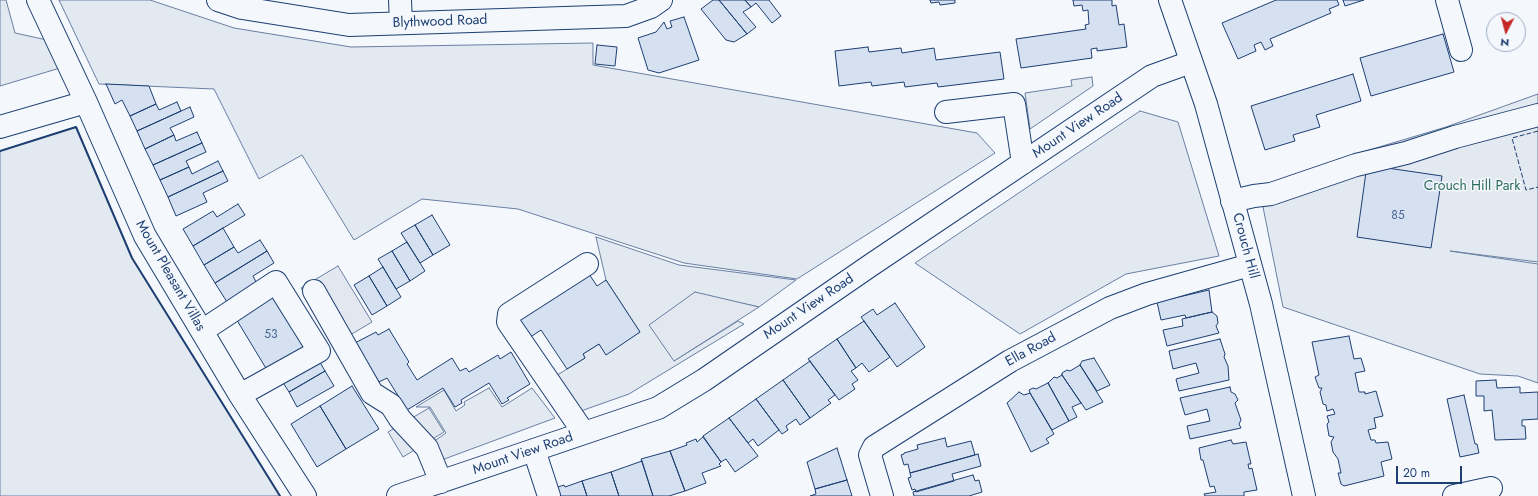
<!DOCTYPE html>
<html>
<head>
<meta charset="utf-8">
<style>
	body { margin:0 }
	#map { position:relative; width:1538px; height:496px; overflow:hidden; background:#f4f7fb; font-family:Jost,sans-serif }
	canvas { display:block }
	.north { position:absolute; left:1486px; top:12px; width:40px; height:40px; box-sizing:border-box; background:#f4f7fb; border:1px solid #9eadc5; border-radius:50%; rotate:186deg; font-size:11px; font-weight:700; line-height:16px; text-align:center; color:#1d3f73 }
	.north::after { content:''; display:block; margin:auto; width:14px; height:18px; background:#c62828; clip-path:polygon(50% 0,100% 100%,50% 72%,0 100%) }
	.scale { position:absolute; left:1396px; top:466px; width:66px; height:18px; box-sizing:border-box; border:2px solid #1d3f73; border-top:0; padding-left:5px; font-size:12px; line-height:14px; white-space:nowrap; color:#1d3f73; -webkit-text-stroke:3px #f4f7fb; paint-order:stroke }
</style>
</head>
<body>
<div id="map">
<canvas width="1538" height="496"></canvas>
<div class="north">N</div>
<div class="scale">20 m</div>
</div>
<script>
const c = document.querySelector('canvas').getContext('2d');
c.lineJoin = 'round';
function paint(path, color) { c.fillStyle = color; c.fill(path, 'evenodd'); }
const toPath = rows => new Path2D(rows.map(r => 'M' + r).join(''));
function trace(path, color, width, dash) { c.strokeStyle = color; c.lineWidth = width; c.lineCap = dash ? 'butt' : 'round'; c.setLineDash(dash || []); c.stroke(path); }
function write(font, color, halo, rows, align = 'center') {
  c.font = font + ' Jost,sans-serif'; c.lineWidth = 3; c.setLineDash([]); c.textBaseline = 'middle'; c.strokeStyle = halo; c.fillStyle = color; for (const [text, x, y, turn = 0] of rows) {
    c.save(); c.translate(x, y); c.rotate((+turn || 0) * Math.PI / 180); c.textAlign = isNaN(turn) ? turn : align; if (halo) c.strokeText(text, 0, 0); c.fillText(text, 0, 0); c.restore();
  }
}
const green = toPath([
	[0,0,6,0,15,33,47,40,60,68,0,86,0,0],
	[59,0,150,0,234,28,351,47,593,43,593,65,977,133,995,153,797,279,684,263,518,209,422,199,354,240,302,155,259,179,214,89,99,84,59,0],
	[1092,77,1093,86,1030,129,1025,93,1072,86,1071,80,1092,77],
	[1538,94,1538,262,1450,251,1538,264,1538,383,1518,376,1480,374,1283,307,1263,207,1335,177,1339,159,1446,127,1538,94],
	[1140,111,1178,122,1219,256,1126,274,1020,334,915,263,1140,111],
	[76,127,132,258,280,496,0,496,0,151,76,127],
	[596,237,679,265,796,280,759,307,695,293,674,361,738,321,744,324,629,394,578,412,554,377,585,358,583,354,599,344,606,354,640,332,606,280,596,237],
	[489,388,502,407,532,388,555,418,439,461,433,442,446,433,430,407,416,407,444,390,456,411,465,405,464,402,489,388]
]);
paint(green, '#e3e9f0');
trace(green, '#687fa3', 1);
const parking = toPath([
	[338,266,372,322,335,344,301,288,338,266],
	[695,292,759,307,674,361,649,325,695,292],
	[429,408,444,432,403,457,388,432,429,408]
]);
paint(parking, '#e3e8f0');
trace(parking, '#687fa3', 1);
const building = toPath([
	[713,0,719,0,747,34,734,42,726,40,701,9,713,0],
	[719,0,745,0,751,7,743,12,756,27,747,34,719,0],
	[745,0,769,0,781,16,772,23,756,3,751,7,745,0],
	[930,0,955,0,955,3,940,5,939,2,931,3,930,0],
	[1073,0,1112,0,1112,6,1116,5,1119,25,1124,24,1127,47,1097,51,1097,48,1091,49,1092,58,1021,68,1016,39,1086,29,1085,25,1089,24,1088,10,1083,11,1082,5,1074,6,1073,0],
	[1276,0,1337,0,1339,5,1329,9,1331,13,1270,39,1273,46,1265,50,1261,42,1254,45,1256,51,1238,59,1222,23,1276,0],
	[1343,0,1364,0,1345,6,1343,0],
	[684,17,699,60,659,73,648,70,638,38,656,32,664,22,667,29,672,27,670,21,684,17],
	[1443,34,1454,72,1371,96,1360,58,1443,34],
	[597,45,617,47,615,66,595,64,597,45],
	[868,47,869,52,901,48,902,53,934,48,936,60,1000,52,1004,79,938,87,937,83,905,87,904,82,872,86,871,82,839,86,835,51,868,47],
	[1353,74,1361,101,1316,115,1320,127,1293,135,1295,141,1265,150,1251,106,1353,74],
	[106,84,149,86,156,104,130,116,122,100,115,104,106,84],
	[177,102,181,111,137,131,130,116,156,104,159,110,177,102],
	[190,107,194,117,170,128,174,135,145,149,137,131,190,107],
	[197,132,202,143,153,165,145,149,174,135,176,141,197,132],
	[202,143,206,152,186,161,189,167,160,180,153,165,202,143],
	[218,161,223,171,168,197,160,180,189,167,192,174,218,161],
	[1367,165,1442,176,1431,248,1357,237,1367,165],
	[223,171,228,181,203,193,207,202,176,216,168,197,223,171],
	[238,204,245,215,193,246,183,229,213,211,217,217,238,204],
	[432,215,450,245,433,255,415,225,432,215],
	[415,225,433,255,420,263,401,233,415,225],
	[223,228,234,247,204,265,193,246,223,228],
	[260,240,267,251,215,283,204,265,234,247,238,253,260,240],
	[407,242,425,271,410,281,392,251,407,242],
	[267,251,274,263,253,276,257,284,227,302,215,283,267,251],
	[392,251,410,281,396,289,378,259,392,251],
	[383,267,401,297,387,306,369,276,383,267],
	[587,271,597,286,606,280,640,332,606,355,599,344,583,354,585,358,567,369,541,330,526,340,513,320,587,271],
	[369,276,387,306,372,315,354,285,369,276],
	[1209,290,1212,312,1186,318,1185,315,1161,320,1157,302,1209,290],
	[270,291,307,352,267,370,235,317,270,291],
	[895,303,925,347,897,367,861,317,873,309,877,315,895,303],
	[1212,312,1217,316,1218,323,1216,326,1219,333,1167,346,1163,330,1183,326,1182,319,1186,318,1212,312],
	[864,321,890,357,869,372,862,363,856,368,837,339,864,321],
	[389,329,409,362,407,364,417,380,452,358,460,371,466,368,469,372,498,355,500,359,511,352,530,384,507,398,509,400,502,404,489,383,461,400,462,403,455,407,443,388,407,410,387,378,379,382,355,343,376,332,378,335,389,329],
	[1349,336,1354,359,1361,358,1365,371,1355,373,1359,392,1365,392,1365,394,1376,391,1383,416,1374,418,1376,428,1368,430,1371,440,1375,440,1376,443,1388,442,1392,459,1381,462,1384,476,1344,486,1341,484,1338,473,1341,473,1338,459,1333,452,1331,442,1334,437,1329,436,1327,424,1329,422,1327,416,1335,414,1333,409,1327,411,1326,405,1323,404,1320,392,1322,388,1319,388,1315,377,1319,375,1312,342,1349,336],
	[837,339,856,368,851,371,858,380,852,384,855,389,839,400,808,359,837,339],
	[1220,339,1225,354,1224,357,1228,366,1229,380,1179,391,1176,379,1199,373,1196,363,1173,369,1169,351,1220,339],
	[317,357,325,371,289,392,280,378,317,357],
	[1094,358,1110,385,1097,391,1080,365,1082,361,1094,358],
	[810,361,835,395,828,400,831,403,810,418,783,380,810,361],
	[1080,365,1103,402,1086,410,1062,375,1062,373,1067,370,1070,371,1080,365],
	[325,371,334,386,297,407,289,392,325,371],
	[1062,375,1081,403,1072,407,1077,417,1069,421,1048,383,1054,377,1057,378,1062,375],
	[783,380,810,418,800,425,796,419,786,426,788,430,782,434,756,399,783,380],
	[1496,380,1497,388,1520,387,1520,393,1538,392,1538,419,1522,420,1522,426,1525,426,1526,439,1495,440,1492,410,1484,411,1484,396,1476,396,1476,381,1496,380],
	[1048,383,1069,421,1052,430,1030,393,1029,390,1033,388,1036,389,1048,383],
	[352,386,379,429,346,449,320,406,352,386],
	[1230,387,1231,392,1235,394,1238,400,1235,403,1241,420,1239,424,1241,428,1190,439,1187,426,1210,421,1207,409,1185,415,1180,398,1230,387],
	[1019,392,1024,395,1030,393,1054,434,1046,439,1049,443,1031,452,1007,403,1019,392],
	[1464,395,1475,444,1477,444,1479,453,1460,457,1447,399,1464,395],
	[756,399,779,430,758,446,753,439,748,443,729,418,756,399],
	[320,406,346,449,317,467,291,424,320,406],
	[729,418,758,456,735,472,726,459,721,462,703,436,729,418],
	[703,437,721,462,719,464,721,466,702,473,706,483,685,491,670,451,687,445,686,443,696,439,697,442,703,437],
	[945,438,947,447,971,441,975,455,910,473,908,464,904,465,901,455,904,454,904,453,918,449,917,445,945,438],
	[1231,440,1233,444,1246,442,1251,464,1248,464,1249,469,1252,468,1257,490,1244,492,1244,496,1205,496,1204,494,1216,492,1214,486,1210,487,1203,460,1201,460,1199,448,1231,440],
	[837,448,847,480,815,489,807,462,837,448],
	[670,451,685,491,669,496,653,496,641,459,670,451],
	[978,454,981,466,952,474,954,481,916,492,915,489,912,490,908,478,911,477,910,473,978,454],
	[642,461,653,496,619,496,611,472,642,461],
	[611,472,619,496,587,496,582,481,611,472],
	[973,475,975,481,979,480,982,492,969,496,914,496,913,492,973,475],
	[847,480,852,496,810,496,816,494,815,489,847,480],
	[582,481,587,496,554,496,552,489,564,485,565,487,582,481]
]);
paint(building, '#d5e0f0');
trace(building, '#1d3f73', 1);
const minor = toPath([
	[38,0,86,102,145,236,240,395,305,496],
	[218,0,242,8,349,25,626,16,651,7,661,0],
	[400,0,401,23],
	[1447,0,1461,50],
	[946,112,1014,104,1023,163],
	[0,127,86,102],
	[1232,201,1254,196,1271,194,1356,165,1406,153,1455,137,1538,115],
	[314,291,372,393,391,405,400,419,427,448,441,482],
	[202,331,276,282,319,351,240,395],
	[584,433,508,322,509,314,587,264],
	[534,450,549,496],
	[398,496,658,408,704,380,871,265,1152,76,1191,62],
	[882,496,870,455,874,447,1010,361,1110,308,1147,294,1250,265],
	[1454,496,1491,488]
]);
const major = toPath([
	[1170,0,1206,104,1261,304,1304,496]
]);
trace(minor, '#1d3f73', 24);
trace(major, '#1d3f73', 24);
trace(minor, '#f4f7fb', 22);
trace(major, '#f4f7fb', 22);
trace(toPath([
	[1538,131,1512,138,1526,190,1538,187]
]), '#1d3f73', 1, [5, 2]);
trace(toPath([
	[0,151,76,127,132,258,280,496]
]), '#1d3f73', 2);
write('12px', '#4b6792', null, [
	["85",1398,216],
	["53",271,335]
]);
write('14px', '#1d3f73', '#f4f7fb', [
	["Blythwood Road",440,22,-2],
	["Mount View Road",1078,126,-34],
	["Crouch Hill",1245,246,75],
	["Mount Pleasant Villas",170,276,60],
	["Mount View Road",809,307,-34],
	["Ella Road",1031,350,-29],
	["Mount View Road",523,454,-19]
]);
write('14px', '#2c6c60', '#f4f7fb', [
	["Crouch Hill Park",1472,187]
]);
</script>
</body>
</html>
